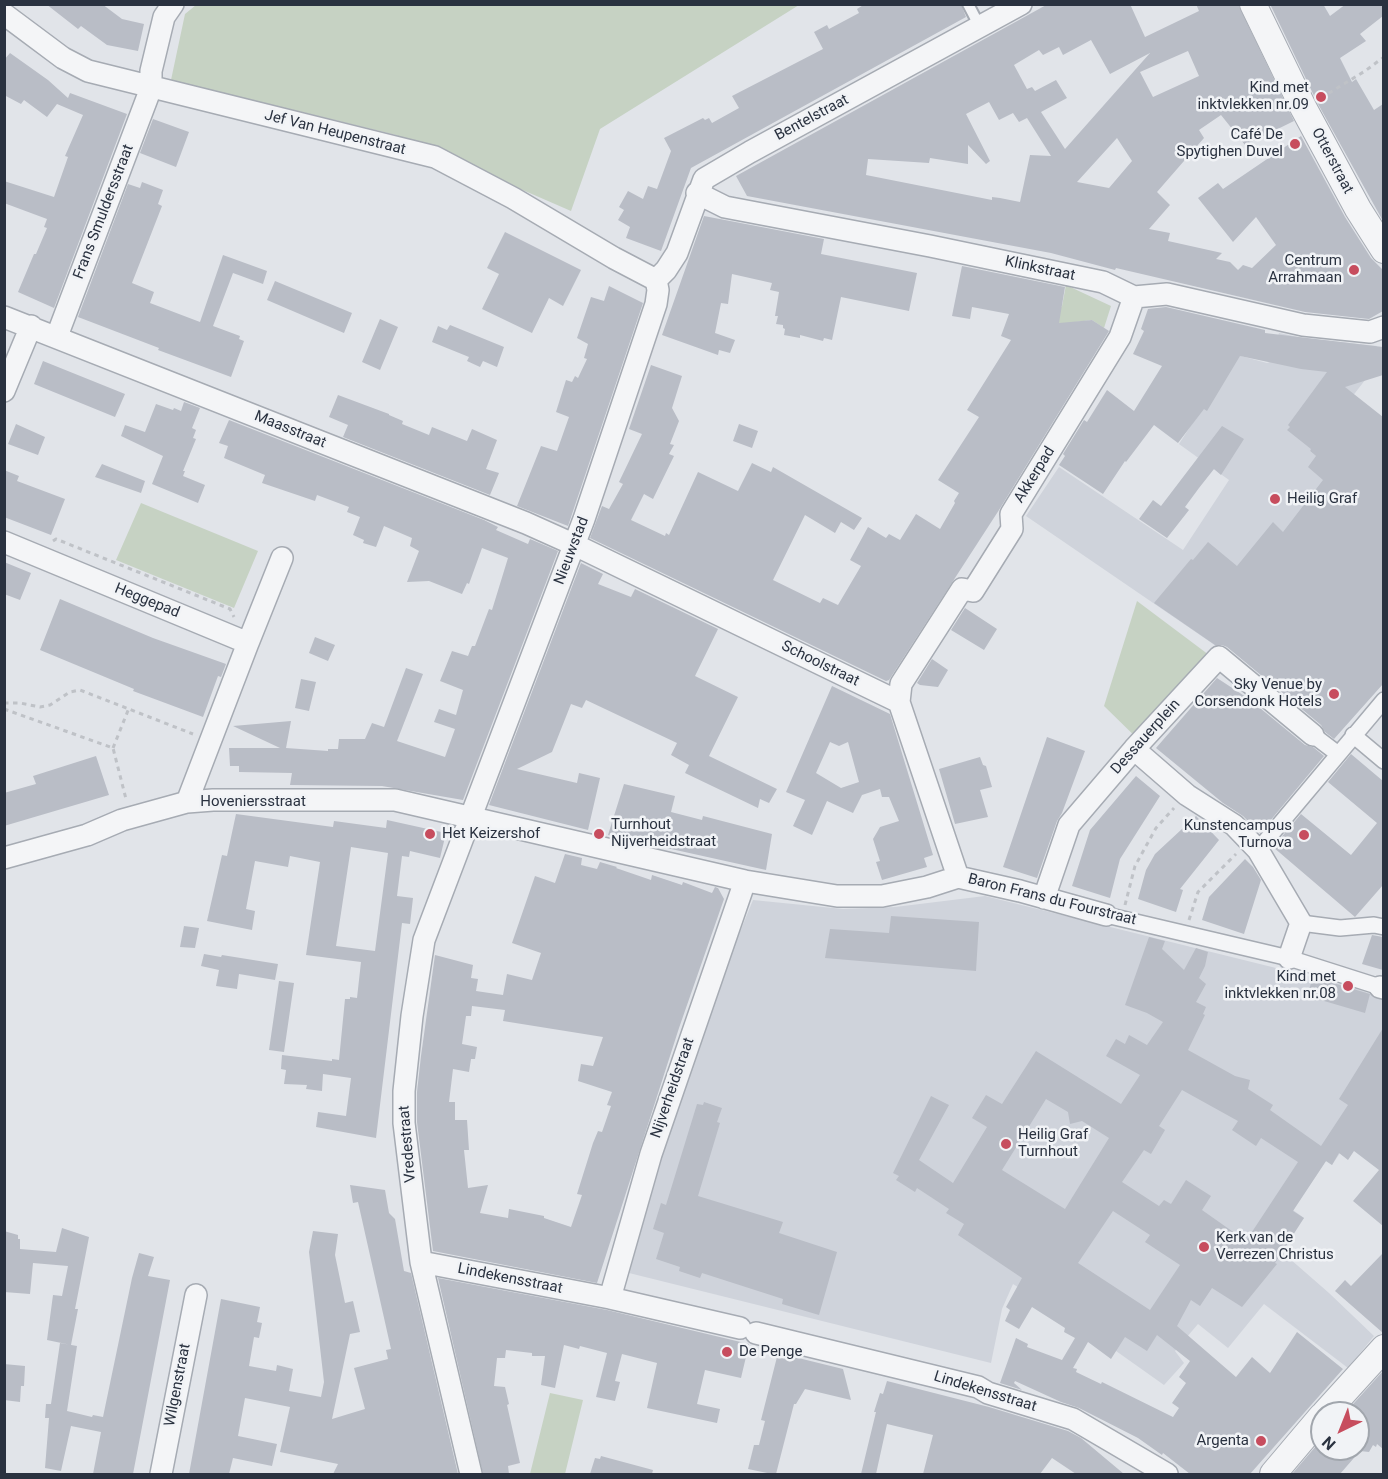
<!DOCTYPE html>
<html>
<head>
<meta charset="utf-8">
<style>
	body { margin:0 }
	#map { position:relative; width:1388px; height:1479px; overflow:hidden; background:#e1e4e9; font-family:Roboto,sans-serif }
	canvas { display:block }
	.frame { position:absolute; inset:0; border:6px solid #2a3240; pointer-events:none }
	.north { position:absolute; left:1310px; top:1401px; width:60px; height:60px; box-sizing:border-box; background:#f1f3f6; border:2px solid #a1a6ad; border-radius:50%; rotate:223deg; font-size:16px; font-weight:700; line-height:24px; text-align:center; color:#2a3240 }
	.north::after { content:''; display:block; margin:auto; width:21px; height:27px; background:#c74d5e; clip-path:polygon(50% 0,100% 100%,50% 72%,0 100%) }
</style>
</head>
<body>
<div id="map">
<canvas width="1388" height="1479"></canvas>
<div class="frame"></div>
<div class="north">N</div>
</div>
<script>
const c = document.querySelector('canvas').getContext('2d');
c.lineJoin = 'round';
function paint(path, color) { c.fillStyle = color; c.fill(path, 'evenodd'); }
const toPath = rows => new Path2D(rows.map(r => 'M' + r).join(''));
function trace(path, color, width, dash) { c.strokeStyle = color; c.lineWidth = width; c.lineCap = dash ? 'butt' : 'round'; c.setLineDash(dash || []); c.stroke(path); }
function write(font, color, halo, rows, align = 'center') {
  c.font = font + ' Roboto,sans-serif'; c.lineWidth = 5; c.setLineDash([]); c.textBaseline = 'middle'; c.strokeStyle = halo; c.fillStyle = color; for (const [text, x, y, turn = 0] of rows) {
    c.save(); c.translate(x, y); c.rotate((+turn || 0) * Math.PI / 180); c.textAlign = isNaN(turn) ? turn : align; if (halo) c.strokeText(text, 0, 0); c.fillText(text, 0, 0); c.restore();
  }
}
paint(toPath([
	[1279,333,1303,338,1377,346,1369,375,1310,451,1348,482,1303,548,1219,648,1026,516,1059,467,1183,550,1229,480,1179,444,1199,413,1226,352,1267,363,1270,362],
	[985,896,1280,969,1348,986,1383,998,1383,1083,1365,1114,1383,1126,1383,1157,1352,1135,1332,1165,1326,1161,1293,1210,1304,1218,1285,1241,1286,1247,1282,1252,1329,1293,1374,1336,1348,1368,1264,1304,1228,1348,1198,1324,1175,1351,1184,1363,1164,1385,1085,1329,1013,1284,1002,1309,991,1363,625,1272,713,998,753,900,843,909,895,907]
]), '#cfd3db');
paint(toPath([
	[196,5,799,5,600,129,571,211,396,135,171,80,185,14],
	[1066,285,1111,306,1104,328,1092,320,1068,323,1042,332,1062,306],
	[141,503,258,551,234,608,116,560],
	[1137,601,1221,664,1149,750,1104,706],
	[550,1393,583,1400,565,1474,530,1474]
]), '#c6d2c3');
paint(toPath([
	[46,4,102,4,122,19,144,24,138,51,107,45,81,26,78,29],
	[865,4,961,4,966,17,691,168,661,251,626,238,630,227,618,220,624,210,619,207,628,191,643,199,648,186,657,189,671,151,664,138,703,118,705,120,709,118,712,123,739,108,732,96,823,49,814,32,827,25,829,29,859,13,857,9],
	[1048,4,1130,4,1145,37,1199,11,1196,4,1238,4,1294,121,1245,145,1221,115,1199,130,1204,138,1157,192,1170,205,1149,229,1170,233,1168,241,1222,253,1216,259,1230,262,1238,270,1243,265,1252,268,1276,245,1256,217,1233,242,1198,198,1218,183,1223,189,1301,136,1345,217,1371,258,1383,270,1383,311,1369,319,1305,312,1116,268,1115,270,1051,253,747,196,736,176],
	[1091,40,1110,74,1150,53,1065,149,1041,112,1067,98,1056,80,1035,91,1032,87,1027,89,1014,65,1039,50,1043,55,1059,47,1063,55],
	[1188,51,1199,76,1153,97,1140,72],
	[989,102,999,120,1013,113,1019,122,1027,118,1051,156,1030,155,1020,202,1000,198,992,197,992,200,866,175,868,159,929,163,930,158,968,164,968,145,986,164,990,161,966,114],
	[1117,138,1132,161,1109,188,1077,182],
	[1270,4,1323,4,1330,16,1346,4,1383,4,1383,16,1360,34,1366,41,1340,58,1352,82,1356,79,1374,110,1383,104,1383,221,1318,104],
	[10,53,48,80,68,98,70,93,127,114,54,308,18,292,34,254,36,254,47,228,44,227,47,219,4,203,4,181,54,197,68,157,65,156,83,115,57,104,47,117,24,100,21,104,4,95,4,60],
	[153,119,189,132,176,167,140,153],
	[142,182,163,190,158,204,162,206,132,283,154,292,150,303,200,322,223,255,267,271,263,284,233,273,213,326,240,336,239,339,244,341,231,377,158,350,159,348,78,317,128,184,140,188],
	[704,216,824,239,821,254,917,273,909,311,841,297,832,340,824,338,823,341,800,335,800,338,784,335,785,329,783,328,783,325,776,324,778,316,775,316,779,292,770,290,772,283,732,274,728,304,721,303,715,333,735,340,730,353,719,350,718,355,662,335],
	[505,232,581,270,563,306,549,298,532,333,482,309,499,274,487,268],
	[962,266,1065,287,1059,323,1092,320,1109,331,999,510,889,680,886,681,590,538,602,506,609,509,623,484,619,482,642,434,629,429,651,365,682,376,672,408,679,421,670,444,674,445,669,454,674,456,653,499,644,494,631,520,665,536,666,533,669,535,698,472,738,491,752,463,771,472,773,467,862,518,854,530,841,522,835,533,805,515,773,580,820,603,823,598,838,605,861,566,850,560,868,527,886,538,889,534,900,540,916,514,940,529,955,503,954,501,959,493,938,480,979,417,967,410,1011,340,1001,336,1009,314,972,307,970,319,952,316],
	[275,281,352,313,344,333,267,300],
	[609,286,643,303,568,526,517,506,541,446,557,451,569,417,556,412,566,380,572,382,575,376,578,378,587,359,584,358,588,344,577,338,591,297,604,301],
	[1166,307,1265,330,1265,333,1383,347,1383,375,1345,387,1383,417,1383,684,1334,739,1325,732,1321,725,1227,647,1222,645,1215,645,1154,603,1191,559,1193,560,1208,542,1237,566,1273,522,1283,532,1323,480,1308,467,1316,456,1310,451,1311,449,1287,430,1290,427,1288,425,1327,372,1301,369,1240,356,1207,411,1204,409,1178,443,1154,425,1126,462,1125,461,1103,494,1059,465,1065,456,1063,454,1084,420,1087,422,1107,390,1134,411,1162,366,1133,354,1144,331,1141,329,1148,309],
	[380,319,398,327,380,370,362,362],
	[450,325,504,347,497,367,483,361,480,367,467,361,469,357,432,342,438,326,447,330],
	[43,361,125,394,115,417,34,384],
	[338,395,389,414,389,415,403,421,402,424,429,435,432,427,467,441,472,429,497,440,486,469,499,473,490,495,343,437,348,425,329,417],
	[184,402,200,408,192,428,196,430,193,438,196,439,183,471,185,471,183,476,205,485,198,503,152,484,163,456,121,436,125,425,145,432,156,404,173,410,174,408,181,411],
	[229,420,484,520,498,527,496,530,528,544,530,539,558,551,463,800,382,786,290,785,292,773,239,772,239,766,230,766,229,748,280,748,233,726,291,721,286,748,328,751,328,749,338,749,339,739,365,739,372,723,384,727,406,668,423,674,397,741,445,757,455,729,434,722,439,709,456,715,463,690,440,681,452,651,468,656,472,646,475,646,489,609,492,610,508,558,482,548,469,584,467,583,462,594,429,581,407,582,419,551,410,546,412,538,384,526,376,547,363,543,364,540,353,535,360,517,347,512,349,507,317,495,315,501,262,483,265,475,224,458,228,446,219,443],
	[16,424,45,437,38,455,8,444],
	[739,424,758,431,752,448,733,441],
	[1222,426,1244,439,1221,475,1214,469,1199,488,1185,507,1189,510,1167,538,1139,519,1153,500,1161,506],
	[102,464,145,481,141,493,95,477],
	[4,470,19,476,17,481,65,499,51,535,4,517],
	[4,562,31,573,20,600,4,594],
	[581,563,603,574,598,584,631,597,635,589,718,629,695,676,738,697,709,756,777,789,769,803,760,799,758,808,685,773,689,765,671,755,677,743,586,700,582,708,571,704,552,752,517,769,577,783,579,773,600,778,588,830,489,805],
	[60,599,153,638,226,664,221,677,218,676,203,717,133,691,134,689,40,650],
	[965,608,997,629,984,650,951,630],
	[315,637,335,645,328,661,309,653],
	[932,659,948,670,938,687,920,685,917,683],
	[1217,678,1249,699,1305,745,1313,747,1324,756,1260,833,1243,816,1223,803,1156,748],
	[301,679,316,682,309,711,295,708],
	[832,686,890,714,933,855,924,858,927,867,882,880,876,862,880,861,873,839,880,827,899,821,889,797,882,797,880,789,862,795,853,813,827,801,812,835,793,826,805,800,786,792],
	[830,742,839,746,848,742,859,782,841,788,816,773],
	[1047,737,1085,751,1062,813,1057,821,1037,878,1003,867],
	[1351,754,1383,781,1383,885,1355,917,1273,847,1301,814,1351,855,1377,823,1328,782],
	[96,756,109,795,4,826,4,793,36,784,33,776],
	[980,757,983,765,986,766,992,787,980,790,988,817,955,824,939,769],
	[1136,776,1160,796,1120,859,1110,898,1072,886,1090,830],
	[624,784,675,796,671,812,702,820,703,816,772,834,766,870,608,835],
	[236,814,333,827,334,821,386,828,387,820,446,833,440,858,410,851,409,857,402,856,397,896,413,898,410,924,402,923,376,1138,316,1127,318,1112,346,1116,351,1078,323,1074,322,1091,306,1089,307,1085,284,1084,286,1070,281,1069,282,1055,332,1061,332,1059,339,1060,345,999,350,999,350,997,357,998,361,962,306,955,320,862,290,856,288,867,255,861,246,909,255,911,252,930,207,921,222,855,227,856],
	[351,847,388,853,375,951,336,946],
	[1196,816,1219,840,1180,889,1183,890,1176,912,1138,899,1146,870,1155,854],
	[565,854,582,858,581,865,597,869,600,862,617,867,616,868,651,880,652,875,682,885,683,882,712,893,715,887,718,888,724,899,679,1028,597,1283,433,1251,417,1122,417,1092,421,1056,435,955,473,965,471,978,478,979,476,991,503,995,507,974,532,980,541,953,512,943,535,876,555,883],
	[472,1006,505,1010,503,1021,603,1037,593,1066,581,1064,578,1081,612,1092,607,1105,611,1106,602,1132,598,1131,593,1143,577,1194,582,1195,571,1227,544,1218,544,1216,509,1209,508,1218,480,1213,488,1185,468,1188,464,1150,469,1150,467,1120,455,1120,455,1102,449,1102,453,1069,469,1072,471,1059,475,1059,477,1047,462,1044,466,1016,471,1016],
	[1245,859,1253,867,1261,880,1244,934,1202,920,1209,897],
	[891,916,979,922,976,971,825,958,830,929,889,933],
	[184,926,199,928,195,948,180,947],
	[1372,935,1383,937,1383,970,1362,964],
	[1149,937,1165,941,1162,949,1184,970,1196,948,1208,952,1205,966,1199,978,1206,984,1196,1002,1206,1007,1203,1014,1205,1015,1188,1050,1235,1076,1250,1080,1248,1089,1273,1105,1270,1110,1321,1146,1348,1105,1339,1099,1383,1028,1383,1226,1353,1201,1379,1170,1354,1151,1348,1160,1339,1153,1332,1165,1326,1161,1293,1211,1304,1218,1275,1263,1277,1264,1242,1307,1212,1288,1200,1306,1191,1300,1177,1326,1236,1377,1252,1357,1270,1373,1297,1332,1343,1369,1250,1474,1190,1474,1163,1453,1162,1455,1138,1438,1079,1408,1061,1402,1015,1381,1014,1383,1022,1390,1000,1383,1016,1338,1028,1344,1027,1347,1062,1360,1075,1338,1064,1332,1065,1328,1032,1307,1019,1329,1005,1321,1010,1310,1006,1307,1022,1278,958,1235,964,1224,946,1213,949,1209,917,1188,915,1192,896,1180,899,1176,893,1173,931,1096,949,1105,919,1160,953,1183,987,1127,972,1118,986,1095,1002,1104,1036,1051,1121,1104,1140,1075,1106,1056,1116,1039,1125,1044,1129,1035,1147,1045,1163,1022,1147,1013,1125,1005],
	[1182,1090,1238,1121,1232,1130,1256,1146,1261,1138,1298,1162,1246,1241,1202,1210,1211,1196,1186,1180,1171,1204,1164,1200,1159,1206,1122,1182,1144,1150,1151,1154,1165,1130,1159,1126],
	[1046,1099,1068,1112,1070,1124,1082,1121,1109,1138,1065,1209,1002,1170],
	[1113,1211,1150,1235,1145,1242,1180,1265,1150,1310,1078,1263],
	[1157,1335,1190,1361,1179,1377,1186,1383,1172,1403,1179,1408,1173,1417,1102,1382,1101,1384,1076,1372,1077,1369,1073,1368,1088,1342,1111,1359,1125,1337,1147,1351],
	[204,954,221,957,222,955,278,964,275,980,239,974,237,989,216,986,219,970,201,966],
	[1313,977,1370,994,1365,1013,1307,996],
	[279,981,294,983,284,1052,269,1050],
	[704,1102,722,1108,717,1122,720,1123,698,1196,783,1222,779,1233,837,1252,819,1315,782,1304,783,1299,702,1273,700,1278,679,1271,680,1267,656,1259,664,1233,653,1229,661,1203,666,1205,697,1104,703,1105],
	[350,1185,385,1190,389,1213,395,1219,404,1271,411,1273,458,1474,333,1474,338,1464,280,1452,290,1407,245,1398,238,1436,277,1444,272,1466,233,1458,229,1474,189,1474,221,1299,260,1307,257,1322,262,1323,259,1338,254,1337,249,1366,276,1371,277,1365,293,1369,289,1391,321,1397,324,1382,309,1252,313,1231,338,1234,335,1255,345,1303,353,1301,360,1332,350,1334,332,1419,365,1409,354,1368,388,1359,386,1350,391,1349,358,1202,353,1203],
	[62,1228,89,1237,75,1309,78,1309,71,1345,47,1340,53,1295,62,1296,68,1266,33,1263,30,1294,4,1292,4,1231,18,1235,18,1239,20,1239,20,1249,56,1252],
	[139,1253,154,1257,148,1276,170,1280,133,1474,93,1474,101,1432,71,1426,61,1471,45,1468,49,1418,45,1418,46,1404,51,1404,60,1343,77,1346,67,1411,92,1417,93,1415,103,1417,132,1278],
	[1383,1253,1383,1333,1335,1291,1345,1280,1351,1286],
	[438,1278,607,1310,749,1344,741,1378,705,1370,697,1404,720,1409,717,1423,647,1408,657,1363,622,1354,615,1381,620,1382,615,1401,596,1397,607,1353,580,1346,579,1349,564,1345,555,1388,541,1385,545,1356,532,1356,532,1353,506,1350,505,1358,497,1358,494,1386,505,1387,509,1404,507,1405,520,1463,508,1466,509,1474,483,1474],
	[778,1353,843,1369,851,1400,805,1389,796,1404,794,1404,776,1474,772,1474,748,1469,754,1445,759,1445,765,1421,761,1420],
	[4,1364,25,1366,24,1386,21,1386,20,1402,4,1400],
	[1383,1371,1383,1449,1377,1444,1376,1447,1373,1445,1369,1452,1360,1451,1340,1474,1292,1474,1322,1439,1322,1449,1358,1449,1358,1413,1345,1413],
	[887,1381,989,1407,1068,1431,1081,1438,1124,1474,1076,1474,1052,1458,1040,1474,923,1474,933,1435,887,1424,876,1474,861,1474,876,1412,874,1412,880,1393,883,1394],
	[601,1456,653,1470,652,1474,590,1474,595,1458,600,1459]
]), '#b9bdc6');
const service = toPath([
	[968,4,980,27]
]);
const pedestrian = toPath([
	[1313,735,1338,754],
	[1353,735,1384,761],
	[1258,850,1384,700],
	[1106,915,1289,958,1380,987],
	[1301,923,1340,928,1374,925,1384,927]
]);
const minor = toPath([
	[4,14,63,58,88,71,435,157,513,198,614,258,656,280],
	[697,193,725,207,930,246,1103,282,1134,297,1167,294,1303,325,1370,332,1384,327],
	[656,280,666,270,677,253,704,179,750,152,1021,4],
	[4,317,526,523,575,545,899,702],
	[57,336,151,88,151,71,164,17,173,4],
	[4,391,31,326],
	[4,542,248,643,187,802],
	[248,643,282,558],
	[1134,749,1187,795,1234,825,1258,850,1301,923,1289,958],
	[4,858,87,835,122,820,187,802,213,800,395,800,745,881,837,896,882,896,927,887,958,877,1020,891,1106,915],
	[958,877,899,702,901,684,962,589,973,591,1012,529,1011,514,1120,337,1134,297],
	[1044,898,1069,825,1134,749,1219,657,1313,735],
	[1380,987,1384,988],
	[421,1262,610,1298,740,1328],
	[610,1298,651,1154,745,881],
	[756,1333,978,1387,988,1393,1073,1419,1167,1474],
	[161,1474,196,1295],
	[471,1474,421,1262,404,1123,404,1091,412,1016,424,940,584,519,656,304,658,290,656,280]
]);
const tertiary = toPath([
	[1253,4,1303,107,1358,209,1384,250],
	[1325,1413,1384,1348],
	[1273,1474,1322,1416]
]);
trace(service, '#a6abb3', 14);
trace(pedestrian, '#a6abb3', 18);
trace(minor, '#a6abb3', 24);
trace(tertiary, '#a6abb3', 28);
trace(toPath([
	[1321,98,1365,71,1384,57],
	[53,541,56,539,230,609,234,617],
	[4,703,20,703,40,707,50,705,70,692,80,690,193,734],
	[4,709,113,748,126,799],
	[113,748,129,708],
	[1125,905,1135,866,1156,828,1174,808],
	[1189,920,1198,892,1236,854]
]), '#bfc2c7', 3, [4.5, 4.5]);
trace(service, '#f4f5f7', 10);
trace(pedestrian, '#f4f5f7', 15);
trace(minor, '#f4f5f7', 21);
trace(tertiary, '#f4f5f7', 26);
for (const [x, y, r, color] of [
	[1321,97,6,"#c74d5e"],
	[1295,144,6,"#c74d5e"],
	[1354,270,6,"#c74d5e"],
	[1275,499,6,"#c74d5e"],
	[1334,694,6,"#c74d5e"],
	[430,834,6,"#c74d5e"],
	[599,834,6,"#c74d5e"],
	[1304,835,6,"#c74d5e"],
	[1348,986,6,"#c74d5e"],
	[1006,1144,6,"#c74d5e"],
	[1204,1247,6,"#c74d5e"],
	[727,1352,6,"#c74d5e"],
	[1261,1441,6,"#c74d5e"]
]) { const dot = new Path2D(); dot.arc(x, y, r, 0, 2 * Math.PI); c.fillStyle = color; c.fill(dot); trace(dot, '#f1f3f6', 2); }
write('15px', '#2a3240', '#f1f3f6', [
	["Kind met",1309,88],
	["inktvlekken nr.09",1309,105],
	["Café De",1283,135],
	["Spytighen Duvel",1283,152],
	["Centrum",1342,261],
	["Arrahmaan",1342,278],
	["Heilig Graf",1287,499,"left"],
	["Sky Venue by",1322,685],
	["Corsendonk Hotels",1322,702],
	["Turnhout",611,825,"left"],
	["Nijverheidstraat",611,842,"left"],
	["Kunstencampus",1292,826],
	["Turnova",1292,843],
	["Het Keizershof",442,834,"left"],
	["Kind met",1336,977],
	["inktvlekken nr.08",1336,994],
	["Heilig Graf",1018,1135,"left"],
	["Turnhout",1018,1152,"left"],
	["Kerk van de",1216,1238,"left"],
	["Verrezen Christus",1216,1255,"left"],
	["De Penge",739,1352,"left"],
	["Argenta",1249,1441]
], 'right');
write('15px', '#2a3240', '#f1f3f6', [
	["Bentelstraat",812,118,-28],
	["Jef Van Heupenstraat",335,133,14],
	["Otterstraat",1332,161,62],
	["Frans Smuldersstraat",104,212,-69],
	["Klinkstraat",1040,269,12],
	["Maasstraat",290,430,22],
	["Akkerpad",1035,475,-58],
	["Nieuwstad",572,551,-69],
	["Heggepad",147,601,22],
	["Schoolstraat",820,664,26],
	["Dessauerplein",1146,737,-48],
	["Hoveniersstraat",253,802],
	["Baron Frans du Fourstraat",1052,900,14],
	["Nijverheidstraat",673,1088,-71],
	["Vredestraat",408,1144,-95],
	["Lindekensstraat",510,1279,11],
	["Wilgenstraat",178,1385,-79],
	["Lindekensstraat",985,1392,17]
]);
</script>
</body>
</html>
